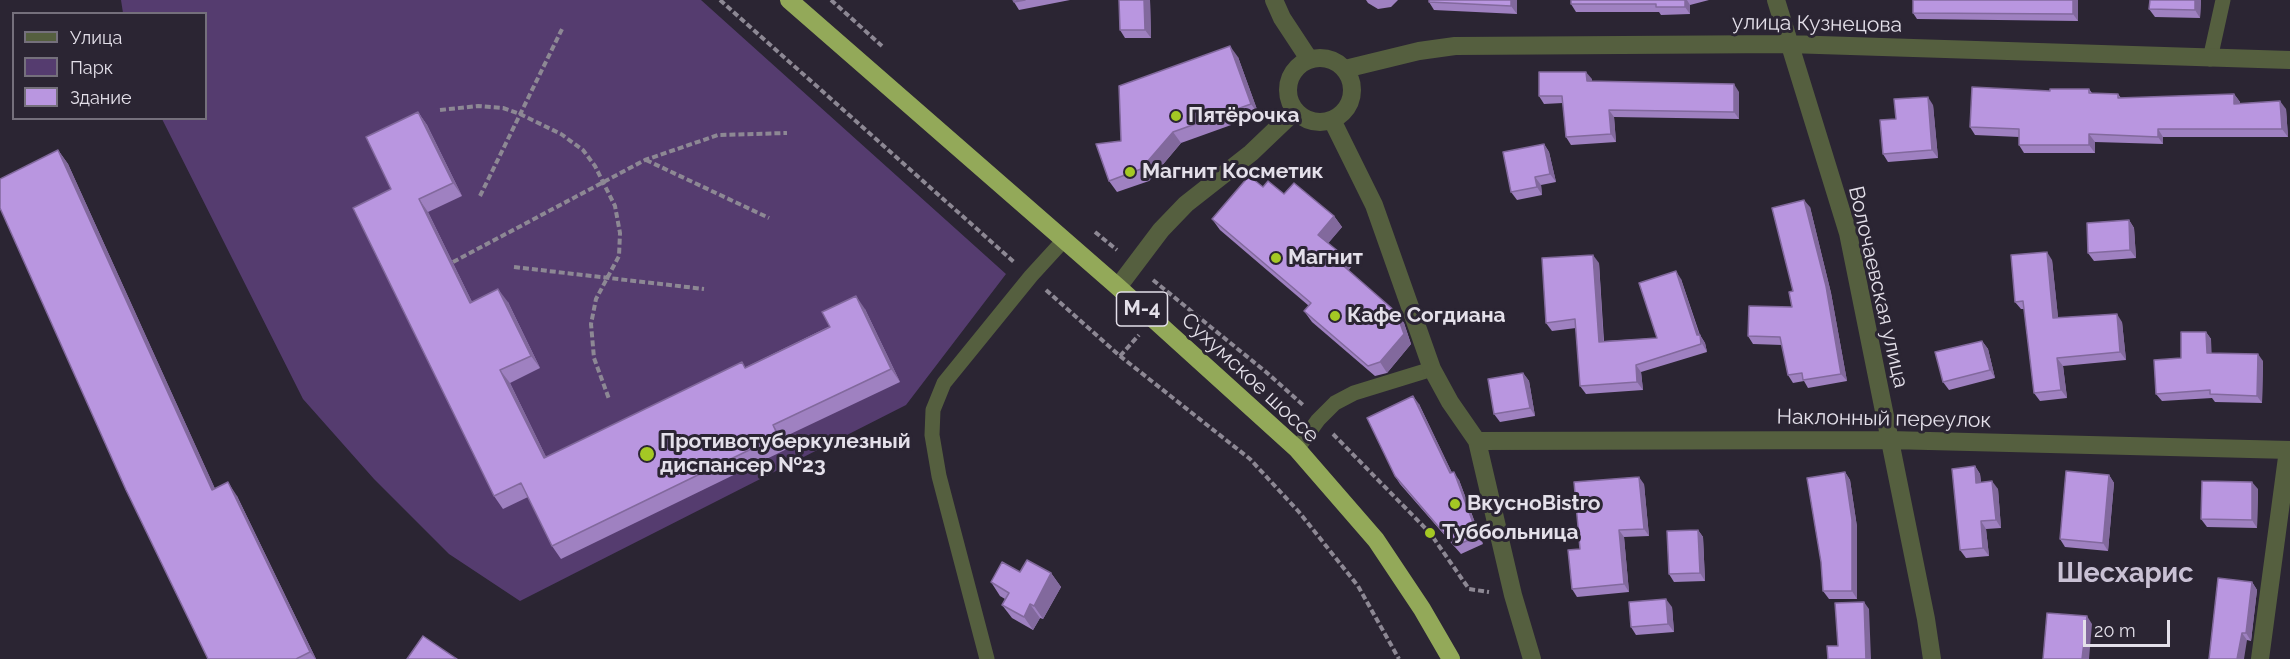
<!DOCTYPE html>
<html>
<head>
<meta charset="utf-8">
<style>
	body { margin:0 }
	#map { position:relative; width:2290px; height:659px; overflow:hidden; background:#2b2533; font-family:Raleway,sans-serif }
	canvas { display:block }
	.legend { position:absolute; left:12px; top:12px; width:195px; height:108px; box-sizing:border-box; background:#2b2533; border:2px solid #75707c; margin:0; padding:8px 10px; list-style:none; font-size:18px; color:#e4e0ea }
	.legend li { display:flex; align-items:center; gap:12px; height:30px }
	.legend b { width:30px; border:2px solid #75707c }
	.scale { position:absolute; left:2083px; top:620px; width:87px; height:27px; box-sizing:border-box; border:3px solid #e4e0ea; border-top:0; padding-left:8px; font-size:18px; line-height:21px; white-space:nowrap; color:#e4e0ea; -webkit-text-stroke:4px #2b2533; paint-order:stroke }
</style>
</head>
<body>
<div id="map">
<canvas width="2290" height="659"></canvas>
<ul class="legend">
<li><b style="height:8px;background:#555f3f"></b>Улица</li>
<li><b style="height:16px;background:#553c6f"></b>Парк</li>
<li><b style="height:16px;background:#b996e0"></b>Здание</li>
</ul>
<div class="scale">20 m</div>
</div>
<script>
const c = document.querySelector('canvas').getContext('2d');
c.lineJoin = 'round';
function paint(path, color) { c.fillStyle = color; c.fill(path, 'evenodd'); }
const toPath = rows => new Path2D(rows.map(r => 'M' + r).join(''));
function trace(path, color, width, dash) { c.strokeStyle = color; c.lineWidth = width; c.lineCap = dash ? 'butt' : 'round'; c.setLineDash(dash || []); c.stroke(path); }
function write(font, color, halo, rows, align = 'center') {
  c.font = font + ' Raleway,sans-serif'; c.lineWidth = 6; c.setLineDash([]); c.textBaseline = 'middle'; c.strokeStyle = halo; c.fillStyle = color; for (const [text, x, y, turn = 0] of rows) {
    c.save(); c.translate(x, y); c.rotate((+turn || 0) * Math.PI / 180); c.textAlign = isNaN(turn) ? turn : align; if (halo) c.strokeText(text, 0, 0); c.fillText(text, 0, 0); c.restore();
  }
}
paint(toPath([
	[121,0,701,0,1006,274,906,405,520,601,449,554,374,479,303,399,162,119,206,118,206,14,123,13]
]), '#553c6f');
trace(toPath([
	[720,0,1015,263],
	[831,0,882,46],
	[440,110,478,106,503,108,520,114,561,134,583,150,595,166,615,206,620,233,619,256,596,299,591,324,594,358,609,399],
	[646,160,769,218],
	[480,196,563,27],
	[1095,232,1117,250],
	[453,262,645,160,718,135,787,133],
	[514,267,704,289],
	[1153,280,1266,372,1304,406],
	[1046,290,1120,356,1250,459,1299,512,1358,586,1399,659],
	[1120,356,1139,335],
	[1333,434,1430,533,1469,589,1489,592]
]), '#8d8894', 4, [6, 3]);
trace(toPath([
	[2210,59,2223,0],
	[1297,449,1318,420,1335,403,1354,393,1432,369],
	[987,659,939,476,932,435,933,410,944,383,1031,276,1063,241]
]), '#555f3f', 15);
trace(toPath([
	[1274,0,1282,18,1309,59],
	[1776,0,1848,233,1926,619,1932,659],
	'1288 90a32 32 0 1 1 64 0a32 32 0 1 1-64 0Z',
	[1345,69,1419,51,1455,46,1788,44,2290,60],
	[1332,120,1374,205,1432,369,1450,402,1477,441,1513,595,1532,659],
	[1118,287,1161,230,1186,204,1251,153,1295,111],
	[1477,441,1889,440,2290,450],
	[2260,659,2288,450]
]), '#555f3f', 18);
trace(toPath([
	[789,0,1118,287,1297,449,1376,540,1422,609,1451,659]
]), '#93a959', 18);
paint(toPath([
	[1013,0,1070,0,1019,10,1014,2],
	[1119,0,1150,0,1151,38,1125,38,1120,30],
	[1366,0,1398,0,1391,7,1378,9,1368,3],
	[1429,0,1517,0,1517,14,1434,10,1429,2],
	[1571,0,1709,0,1690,5,1690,14,1661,15,1659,12,1576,12,1571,4],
	[1913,0,2078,0,2078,21,1917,19,1913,13],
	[2201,0,2200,18,2155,17,2149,9],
	[1238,57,1259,115,1181,143,1149,181,1117,192,1109,181,1121,141],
	[1592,79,1592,81,1739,92,1739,119,1614,117,1616,142,1571,145,1566,137,1563,103,1544,104,1539,96],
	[2089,89,2092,93,2118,94,2121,98,2234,94,2240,102,2240,104,2286,109,2288,137,2163,137,2163,144,2095,142,2095,153,2024,153,2019,145,2019,137,1975,135,1970,127,2050,91],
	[1933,105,1938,158,1888,162,1883,154,1896,119],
	[418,112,427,125,462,196,428,212,472,302,508,302,540,368,510,383,546,457,746,367,865,309,900,382,782,438,787,449,561,559,552,546,528,497,503,509,494,496,391,189],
	[1544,144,1549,152,1556,182,1541,185,1542,195,1517,200,1511,192],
	[58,150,68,164,215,489,237,496,316,659,208,659],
	[1263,187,1284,194,1334,216,1342,227,1328,243,1351,267,1348,271,1396,312,1404,323,1411,344,1387,373,1375,376,1312,322,1304,311,1309,306,1220,230,1212,219],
	[1810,207,1831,293,1847,381,1808,388,1804,381,1793,383,1788,375,1782,345,1753,344,1748,336,1792,307,1793,291],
	[2129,220,2134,228,2136,258,2094,261,2088,253],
	[2052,260,2058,318,2122,322,2126,360,2063,366,2067,398,2040,401,2034,393,2024,309,2021,309,2015,302],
	[1599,263,1604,341,1657,338,1681,279,1700,335,1705,343,1707,352,1641,372,1643,390,1586,394,1580,386,1576,328,1552,331,1546,323],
	[2206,332,2211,339,2211,353,2263,361,2262,403,2215,402,2212,398,2162,401,2156,394,2181,358],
	[1982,341,1988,349,1995,378,1949,390,1943,382],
	[1523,373,1529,381,1535,416,1500,422,1494,414],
	[1419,404,1452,473,1459,480,1483,544,1461,554,1400,484,1395,476],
	[1975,466,1980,474,1981,483,1998,489,2001,528,1986,529,1989,556,1966,558,1960,550],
	[1845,472,1850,480,1857,527,1857,599,1829,599,1823,591],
	[2109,475,2114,483,2108,551,2065,547,2060,539],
	[1644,484,1649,536,1624,537,1629,592,1577,597,1572,589,1580,549],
	[2258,489,2257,528,2207,527,2201,519],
	[1698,530,1703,537,1705,581,1674,582,1669,574],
	[1020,572,1051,573,1061,587,1043,619,1040,618,1033,630,1012,618,1002,605,1005,599,1000,596,991,582],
	[2252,582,2257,590,2251,641,2247,640,2209,659],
	[1672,607,1674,632,1636,635,1631,627]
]), '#9f81c1');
paint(toPath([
	[1144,0,1150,0,1151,38,1145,30],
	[1511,0,1517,0,1517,14,1511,6],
	[1685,0,1687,0,1690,5,1690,14,1685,7],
	[2073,0,2078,0,2078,21,2073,14],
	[2195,0,2201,0,2200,18,2195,10],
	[1230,46,1238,57,1259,115,1251,104],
	[1586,72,1592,79,1592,88,1587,81],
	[1734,84,1739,92,1739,119,1734,112],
	[2234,94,2240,102,2240,112,2234,104],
	[1928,97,1933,105,1938,158,1932,150],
	[2280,101,2286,109,2288,137,2282,129],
	[1609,110,1614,117,1616,142,1611,134],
	[418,112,427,125,462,196,453,183],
	[2158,129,2163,137,2163,144,2158,137],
	[1173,132,1181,143,1149,181,1141,169],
	[2089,134,2095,142,2095,153,2089,145],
	[1544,144,1549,152,1556,182,1550,174],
	[58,150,68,164,222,504,212,490],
	[1535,177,1541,185,1542,195,1537,187],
	[419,199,428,212,479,316,470,303],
	[1804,200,1810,207,1831,293,1847,381,1841,374],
	[1334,216,1342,227,1326,246,1318,235],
	[2129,220,2134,228,2136,258,2130,250],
	[2047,252,2052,260,2059,326,2053,318],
	[1593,255,1599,263,1604,350,1599,342],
	[1344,256,1351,267,1346,273,1339,262],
	[1676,271,1681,279,1700,337,1700,335,1705,343,1707,352,1697,335],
	[498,289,508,302,540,368,531,356],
	[856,296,865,309,900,382,891,369],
	[1396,312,1404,323,1411,344,1387,373,1380,362],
	[2117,314,2122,322,2126,360,2120,352],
	[2206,332,2211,339,2212,360,2207,353],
	[1982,341,1988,349,1995,378,1990,370],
	[2258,354,2263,361,2262,403,2257,396],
	[2057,358,2063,366,2067,398,2061,390],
	[1636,365,1641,372,1643,390,1637,382],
	[500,370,510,383,553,471,544,458],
	[1523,373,1529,381,1535,416,1530,408],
	[1413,396,1419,404,1456,481,1450,473],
	[773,425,782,438,787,449,778,436],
	[1975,466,1980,474,1982,491,1976,483],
	[1454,472,1459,480,1483,544,1478,536],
	[1845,472,1850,480,1857,527,1857,599,1852,591],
	[2109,475,2114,483,2108,551,2103,543],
	[1639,477,1644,484,1649,536,1644,529],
	[1992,481,1998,489,2001,528,1996,520],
	[228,482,237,496,316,659,315,659,310,652],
	[2252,482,2258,489,2257,528,2252,520],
	[1981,521,1986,529,1989,556,1983,548],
	[1619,530,1624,537,1629,592,1624,584],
	[1698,530,1703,537,1705,581,1700,573],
	[1051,573,1061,587,1043,619,1034,606],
	[2252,582,2257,590,2251,641,2246,633],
	[1666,599,1672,607,1674,632,1668,624],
	[1864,602,1869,609,1871,659,1866,659],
	[1030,604,1040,618,1033,630,1024,617],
	[2087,616,2092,624,2089,659,2082,659],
	[2242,633,2247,640,2244,659,2237,659]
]), '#82699d');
const building = toPath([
	[1013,0,1025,0,1014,2,1013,0],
	[1119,0,1144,0,1145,30,1120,30,1119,0],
	[1429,0,1511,0,1511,6,1429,2,1429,0],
	[1571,0,1685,0,1685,7,1656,7,1656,4,1571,4,1571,0],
	[1913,0,2073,0,2073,14,1913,13,1913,0],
	[2150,0,2195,0,2195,10,2149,9,2150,0],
	[1230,46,1251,104,1173,132,1141,169,1109,181,1096,144,1121,141,1119,86,1230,46],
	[1539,72,1586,72,1587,81,1734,84,1734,112,1609,110,1611,134,1566,137,1562,96,1539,96,1539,72],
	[1972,87,2050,91,2050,89,2089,89,2089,93,2118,94,2118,98,2234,94,2234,104,2280,101,2282,129,2158,129,2158,137,2089,134,2089,145,2019,145,2019,129,1970,127,1972,87],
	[1928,97,1932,150,1883,154,1880,120,1896,119,1894,99,1928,97],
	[418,112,453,183,419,199,470,303,498,289,531,356,500,370,544,458,742,362,745,368,830,327,822,312,856,296,891,369,773,425,778,436,552,546,521,483,494,496,353,208,391,189,366,137,418,112],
	[1544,144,1550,174,1535,177,1537,187,1511,192,1503,152,1544,144],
	[58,150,212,490,228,482,310,652,296,659,208,659,126,490,0,208,0,179,58,150],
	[1249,176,1263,187,1268,181,1284,194,1294,183,1334,216,1318,235,1344,256,1339,262,1396,312,1404,334,1380,362,1368,366,1304,311,1311,303,1212,219,1249,176],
	[1804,200,1826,286,1841,374,1803,380,1802,373,1788,375,1780,337,1748,336,1749,306,1792,307,1789,292,1793,291,1772,208,1804,200],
	[2129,220,2130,250,2088,253,2087,223,2129,220],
	[2047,252,2053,318,2117,314,2120,352,2057,358,2061,390,2034,393,2023,301,2015,302,2011,255,2047,252],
	[1593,255,1599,342,1657,338,1639,283,1676,271,1697,335,1700,335,1701,344,1636,365,1637,382,1580,386,1575,319,1546,323,1542,258,1593,255],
	[2181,332,2206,332,2207,353,2258,354,2257,396,2210,394,2210,390,2156,394,2154,360,2181,358,2181,332],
	[1982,341,1990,370,1943,382,1935,352,1982,341],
	[1523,373,1530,408,1494,414,1488,379,1523,373],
	[1413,396,1450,473,1454,472,1478,536,1455,546,1395,476,1367,418,1413,396],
	[1975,466,1976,483,1992,481,1996,520,1981,521,1983,548,1960,550,1952,469,1975,466],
	[2066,471,2109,475,2103,543,2060,539,2066,471],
	[1845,472,1852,520,1852,591,1823,591,1821,562,1807,478,1845,472],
	[1639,477,1644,529,1619,530,1624,584,1572,589,1568,550,1580,549,1574,482,1639,477],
	[2202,481,2252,482,2252,520,2201,519,2202,481],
	[1698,530,1700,573,1669,574,1667,531,1698,530],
	[1027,560,1051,573,1034,606,1030,604,1024,617,1002,605,1009,593,991,582,1002,562,1020,572,1027,560],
	[2218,578,2252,582,2246,633,2242,633,2237,659,2209,659,2218,578],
	[1666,599,1668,624,1631,627,1629,602,1666,599],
	[1864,602,1866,659,1828,659,1827,646,1838,646,1835,603,1864,602],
	[2047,613,2087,616,2082,659,2043,659,2047,613],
	[423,636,457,659,407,659,423,636]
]);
paint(building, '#b996e0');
trace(building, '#82699d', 1.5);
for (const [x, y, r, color] of [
	[1176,116,6,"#a4c824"],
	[1130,172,6,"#a4c824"],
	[1276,258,6,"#a4c824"],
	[1335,316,6,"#a4c824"],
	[647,454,8,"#a4c824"],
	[1455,504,6,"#a4c824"],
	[1430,533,6,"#a4c824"]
]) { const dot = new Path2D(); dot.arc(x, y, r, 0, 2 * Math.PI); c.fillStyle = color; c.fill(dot); trace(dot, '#2b2533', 2); }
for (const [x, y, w] of [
	[1142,309,51]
]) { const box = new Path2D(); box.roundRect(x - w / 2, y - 17, w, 34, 4.5); c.fillStyle = '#2b2533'; c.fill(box); trace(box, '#e4e0ea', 1.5); }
write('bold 20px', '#e4e0ea', null, [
	["М-4",1142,309]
]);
write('21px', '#e4e0ea', '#2b2533', [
	["улица Кузнецова",1817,24,1],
	["Волочаевская улица",1878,287,77],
	["Сухумское шоссе",1250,378,43],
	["Наклонный переулок",1884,419,1]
]);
write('bold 21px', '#e4e0ea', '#2b2533', [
	["Пятёрочка",1188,116],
	["Магнит Косметик",1142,172],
	["Магнит",1288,258],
	["Кафе Согдиана",1347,316],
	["Противотуберкулезный",660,442],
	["диспансер №23",660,466],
	["ВкусноBistro",1467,504],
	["Туббольница",1442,533]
], 'left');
write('bold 27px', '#c9c1d4', '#2b2533', [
	["Шесхарис",2125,574]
]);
</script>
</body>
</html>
